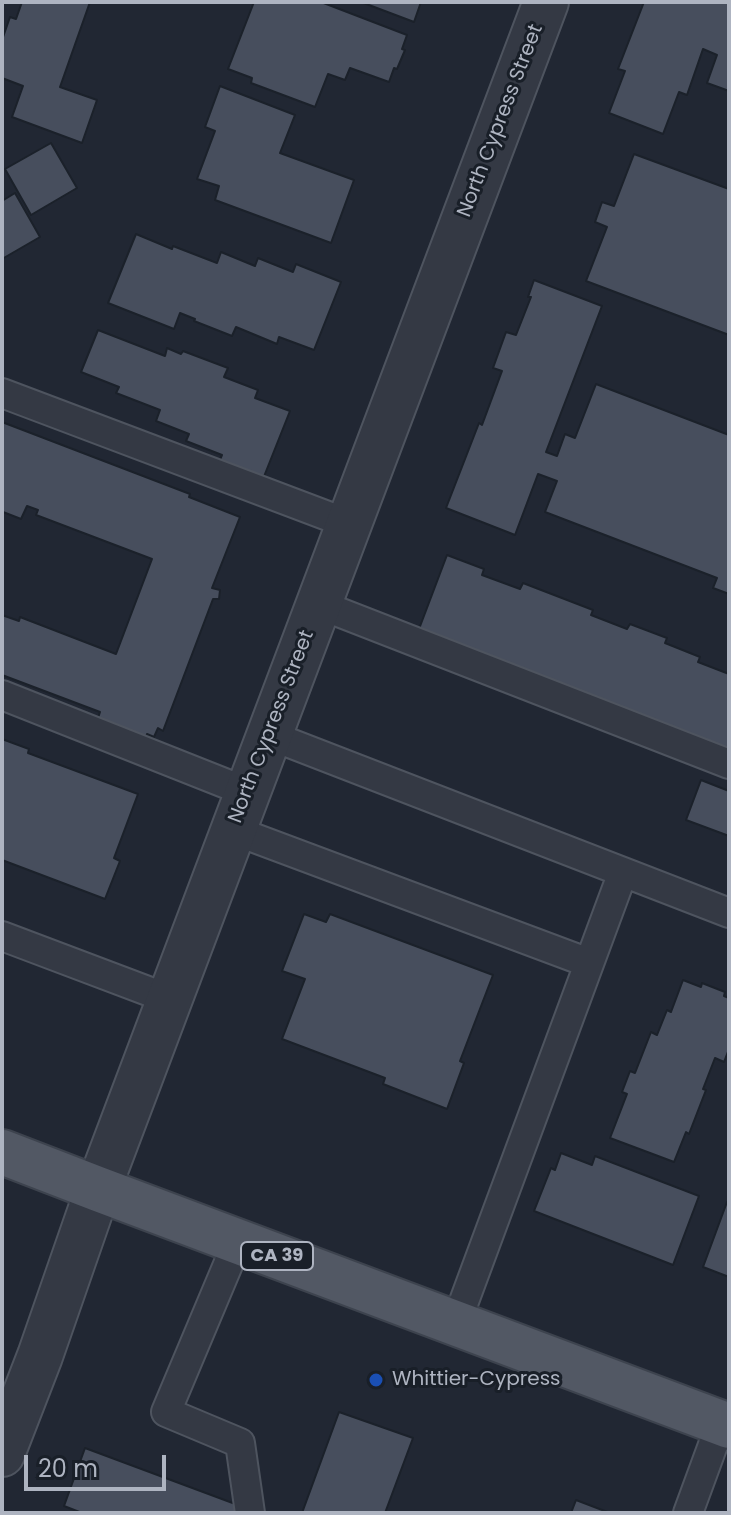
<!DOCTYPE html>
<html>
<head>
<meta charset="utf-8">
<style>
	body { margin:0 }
	#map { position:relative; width:731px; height:1515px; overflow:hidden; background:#212733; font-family:Poppins,sans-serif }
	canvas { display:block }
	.frame { position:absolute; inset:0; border:4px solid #aeb4c1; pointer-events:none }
	.scale { position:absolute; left:24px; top:1455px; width:142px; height:36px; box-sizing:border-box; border:4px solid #aeb4c1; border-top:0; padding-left:10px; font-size:24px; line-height:28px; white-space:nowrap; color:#aeb4c1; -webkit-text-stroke:6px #191f28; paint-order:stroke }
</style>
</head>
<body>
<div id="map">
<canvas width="731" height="1515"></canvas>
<div class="frame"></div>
<div class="scale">20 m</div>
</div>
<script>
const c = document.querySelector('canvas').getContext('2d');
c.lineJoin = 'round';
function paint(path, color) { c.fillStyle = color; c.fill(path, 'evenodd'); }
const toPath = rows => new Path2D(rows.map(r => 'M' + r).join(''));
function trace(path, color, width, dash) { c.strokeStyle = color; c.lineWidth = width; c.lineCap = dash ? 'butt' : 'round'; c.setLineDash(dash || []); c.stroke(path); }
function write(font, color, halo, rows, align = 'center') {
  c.font = font + ' Poppins,sans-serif'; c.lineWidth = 6; c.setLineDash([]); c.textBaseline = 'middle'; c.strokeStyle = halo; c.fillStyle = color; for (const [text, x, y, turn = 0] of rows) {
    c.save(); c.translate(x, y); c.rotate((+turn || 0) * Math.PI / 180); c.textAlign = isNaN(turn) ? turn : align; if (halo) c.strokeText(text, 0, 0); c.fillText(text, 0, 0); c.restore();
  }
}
const building = toPath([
	[22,2,90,2,60,87,97,100,82,143,12,117,23,86,2,78,2,40,10,17,16,19,22,2],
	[254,2,321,2,407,35,402,49,405,50,397,69,394,68,389,82,350,68,345,80,328,74,315,107,251,83,252,78,228,69,254,2],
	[361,2,421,2,414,22,361,2],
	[644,2,729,2,729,91,707,83,717,55,703,49,687,95,679,92,663,134,609,113,625,71,618,69,644,2],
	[220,86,295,115,280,153,354,180,331,243,215,200,219,186,197,179,215,131,205,127,220,86],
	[51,143,77,188,31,215,5,169,51,143],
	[634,154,729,189,729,335,586,281,607,227,595,222,602,202,614,206,634,154],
	[15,193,40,237,2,259,2,201,15,193],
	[136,234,172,249,173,246,217,263,221,252,255,266,258,258,293,272,296,264,341,282,314,350,279,337,277,344,236,327,232,336,194,321,195,319,180,313,174,329,108,303,136,234],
	[534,280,602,306,546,452,557,456,565,434,575,438,596,384,729,435,729,594,713,588,717,578,545,512,557,481,538,474,515,535,446,508,479,423,482,425,502,371,493,368,506,332,516,335,531,297,528,297,534,280],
	[98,330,165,356,167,348,181,354,183,351,228,368,224,377,258,390,255,398,290,411,263,479,219,462,222,455,186,441,189,434,156,421,160,410,116,393,119,387,81,372,98,330],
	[2,422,190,494,189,497,240,517,212,588,220,590,219,599,213,599,163,731,158,728,154,737,147,734,145,740,97,721,100,712,2,675,2,615,19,621,20,617,116,654,152,559,36,515,38,510,27,506,21,519,3,512,2,514,2,422],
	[447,555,484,569,482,575,520,589,523,583,593,610,591,615,627,629,630,624,667,638,665,643,700,657,698,662,729,674,729,755,419,629,447,555],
	[2,739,29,749,28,753,138,794,114,858,120,861,105,899,2,860,2,739],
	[701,780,729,791,729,836,686,820,701,780],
	[304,914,326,922,330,914,493,975,460,1061,464,1063,447,1109,383,1084,385,1078,282,1039,305,979,282,971,304,914],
	[683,980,701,987,702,983,725,992,724,996,729,998,729,1049,724,1062,715,1058,703,1089,706,1090,689,1134,686,1132,674,1162,610,1138,627,1094,622,1092,630,1071,635,1073,651,1032,657,1035,667,1010,671,1012,683,980],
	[561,1153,592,1165,595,1156,699,1196,673,1265,534,1211,551,1168,555,1170,561,1153],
	[727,1202,729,1203,729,1277,703,1267,727,1202],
	[339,1412,413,1438,385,1513,302,1513,339,1412],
	[85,1448,238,1505,235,1513,82,1513,64,1506,85,1448],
	[576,1500,610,1513,571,1513,576,1500]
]);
paint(building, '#474e5d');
trace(building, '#1b212a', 2);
const service = toPath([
	[2,393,349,524],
	[318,604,729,764],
	[2,695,247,792],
	[269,735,729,913],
	[233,830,589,963],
	[2,936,169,999],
	[238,1241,166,1412,240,1443,250,1513],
	[456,1323,623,872],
	[688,1513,721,1423]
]);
const tertiary = toPath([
	[2,1454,40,1356,98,1189,546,2]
]);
const primary = toPath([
	[2,1152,98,1189,729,1426]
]);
trace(service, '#4e545f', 32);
trace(tertiary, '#4e545f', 48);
trace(primary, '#3d434e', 48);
trace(service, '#343944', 28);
trace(tertiary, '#343944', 44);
trace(primary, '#525864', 44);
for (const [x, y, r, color] of [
	[376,1380,8,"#1a4fb4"]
]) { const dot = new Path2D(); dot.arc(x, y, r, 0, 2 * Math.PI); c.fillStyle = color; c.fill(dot); trace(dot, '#191f28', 3); }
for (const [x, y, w] of [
	[277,1256,72]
]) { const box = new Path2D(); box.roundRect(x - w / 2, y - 14, w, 28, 6); c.fillStyle = '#191f28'; c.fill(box); trace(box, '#aeb4c1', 2); }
write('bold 18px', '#aeb4c1', null, [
	["CA 39",277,1256]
]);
write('20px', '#aeb4c1', '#191f28', [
	["North Cypress Street",501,121,-69],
	["North Cypress Street",272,727,-69]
]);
write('20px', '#aeb4c1', '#191f28', [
	["Whittier-Cypress",392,1380]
], 'left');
</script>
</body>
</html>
